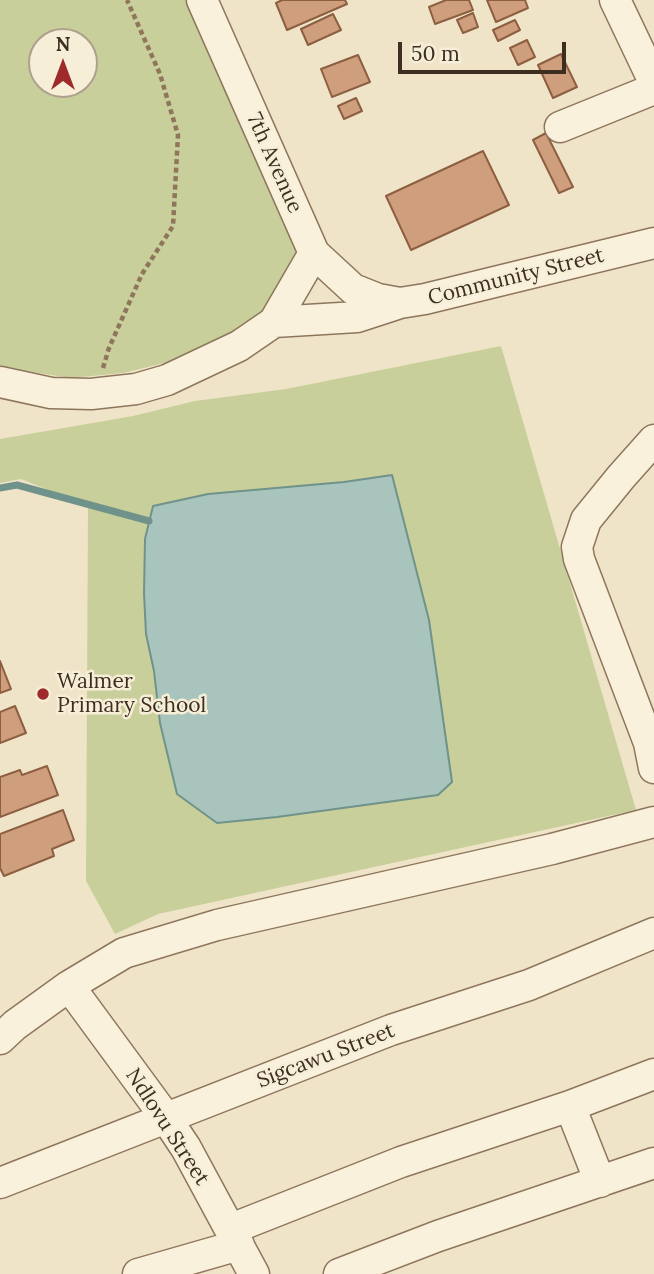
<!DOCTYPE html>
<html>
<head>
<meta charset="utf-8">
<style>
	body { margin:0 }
	#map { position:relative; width:654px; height:1274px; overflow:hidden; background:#f0e4c8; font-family:Lora,serif }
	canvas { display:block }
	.north { position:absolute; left:28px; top:28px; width:70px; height:70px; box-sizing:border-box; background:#f7eed8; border:2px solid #ada18e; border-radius:50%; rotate:0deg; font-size:19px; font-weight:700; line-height:28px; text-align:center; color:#3d2e20 }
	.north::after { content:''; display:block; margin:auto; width:24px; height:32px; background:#9e2a2b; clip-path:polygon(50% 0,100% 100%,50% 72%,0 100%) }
	.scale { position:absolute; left:398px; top:42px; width:168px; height:32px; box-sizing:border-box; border:4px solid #3d2e20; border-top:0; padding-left:9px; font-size:21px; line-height:24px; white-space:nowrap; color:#3d2e20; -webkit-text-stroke:5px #f7eed8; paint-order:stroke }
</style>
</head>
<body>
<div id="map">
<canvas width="654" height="1274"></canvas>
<div class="north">N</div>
<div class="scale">50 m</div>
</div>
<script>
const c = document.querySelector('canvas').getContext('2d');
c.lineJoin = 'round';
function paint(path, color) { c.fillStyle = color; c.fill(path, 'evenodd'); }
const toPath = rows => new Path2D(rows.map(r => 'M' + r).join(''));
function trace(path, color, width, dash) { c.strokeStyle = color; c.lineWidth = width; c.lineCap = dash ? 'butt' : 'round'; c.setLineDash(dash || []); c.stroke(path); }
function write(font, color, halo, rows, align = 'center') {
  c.font = font + ' Lora,serif'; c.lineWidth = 5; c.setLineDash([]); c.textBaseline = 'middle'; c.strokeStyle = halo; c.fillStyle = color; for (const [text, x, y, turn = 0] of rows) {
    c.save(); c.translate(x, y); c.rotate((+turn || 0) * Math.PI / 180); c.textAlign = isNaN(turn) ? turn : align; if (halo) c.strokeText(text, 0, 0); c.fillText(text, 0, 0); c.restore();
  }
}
paint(toPath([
	[0,0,196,0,294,232,297,266,283,298,244,328,177,360,123,373,71,378,0,367],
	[42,42,84,42,84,84,42,84],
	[501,346,636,810,158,914,115,934,86,881,88,506,21,479,0,483,0,439,133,416,195,401,286,389]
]), '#c9cf9b');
const water = toPath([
	[392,475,429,620,452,782,438,795,277,817,217,823,177,794,160,723,154,671,146,634,144,593,145,539,153,506,208,494,344,482,392,475]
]);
paint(water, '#a9c4bc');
trace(water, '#6f938a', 2);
trace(toPath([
	[0,488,17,485,149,521]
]), '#6f938a', 7);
const building = toPath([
	[282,0,345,0,347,4,287,30,276,3,282,0],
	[446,0,469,0,473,10,435,24,429,7,446,0],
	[487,0,525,0,528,8,496,22,487,0],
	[473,13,478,27,463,33,457,20,473,13],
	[333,14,341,30,308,45,301,29,333,14],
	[515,20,520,30,498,41,493,30,515,20],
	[527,40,535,57,518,65,510,48,527,40],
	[561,54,577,87,553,98,538,65,561,54],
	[358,55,370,82,332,97,321,69,358,55],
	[356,98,362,111,344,119,338,106,356,98],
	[546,133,573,187,559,193,533,140,546,133],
	[483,151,509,205,411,250,386,196,483,151],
	[0,661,11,689,0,693,0,661],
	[15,706,26,733,0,743,0,712,15,706],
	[47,766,58,795,0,817,0,777,20,770,22,775,47,766],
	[63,810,74,840,52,849,54,856,4,876,0,868,0,834,63,810]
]);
paint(building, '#cf9f7d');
trace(building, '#8d5f41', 2);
const minor = toPath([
	[202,0,314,253,353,289,378,299,400,303,425,299,654,243],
	[615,0,654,82],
	[560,127,654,89],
	[274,322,357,317,400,303],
	[0,382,51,393,91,394,136,389,167,380,239,346,274,322,314,253],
	[654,440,621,477,586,520,577,547,579,559,649,743,654,768],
	[69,986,166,1118,186,1148,254,1274],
	[0,1039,15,1025,69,986,124,953,217,925,552,849,654,822],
	[570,1106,600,1182],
	[0,1183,391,1030,529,985,654,933],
	[231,1229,401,1162,570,1106,654,1074],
	[138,1274,239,1245],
	[339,1274,438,1236,654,1163]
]);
trace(minor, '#8d765c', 33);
trace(toPath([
	[103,368,109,348,142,274,173,226,178,135,160,74,127,0]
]), '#8d765c', 4.5, [5, 3.5]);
trace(minor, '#faf1dc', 30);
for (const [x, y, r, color] of [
	[43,694,7,"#9e2a2b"]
]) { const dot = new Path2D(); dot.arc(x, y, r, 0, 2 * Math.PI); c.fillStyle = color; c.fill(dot); trace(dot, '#f7eed8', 2.5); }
write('21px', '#3d2e20', '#f7eed8', [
	["7th Avenue",274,163,66],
	["Community Street",516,277,-14],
	["Sigcawu Street",326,1056,-21],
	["Ndlovu Street",167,1127,57]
]);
write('21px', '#3d2e20', '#f7eed8', [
	["Walmer",57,682],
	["Primary School",57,706]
], 'left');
</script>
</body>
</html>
